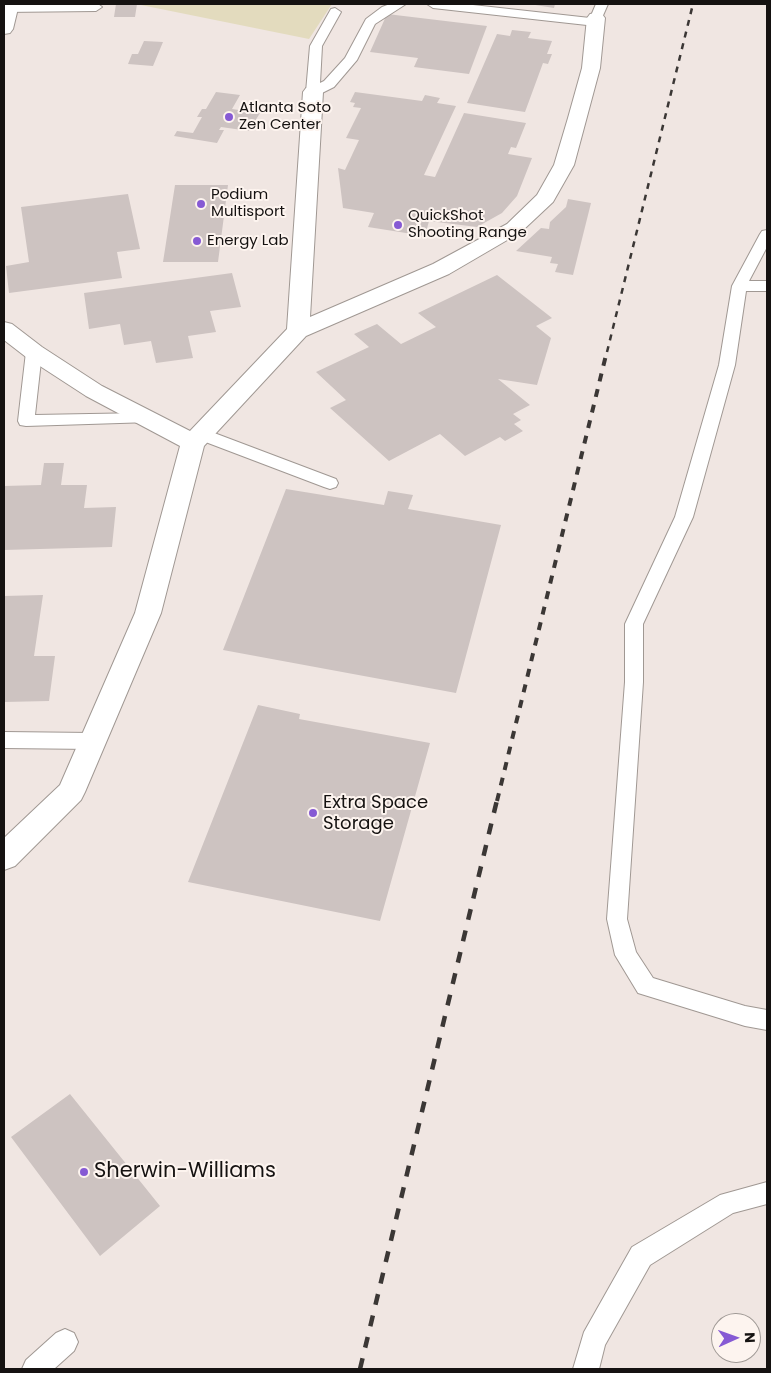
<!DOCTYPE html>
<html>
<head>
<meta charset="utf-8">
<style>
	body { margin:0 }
	#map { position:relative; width:771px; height:1373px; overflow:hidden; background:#f0e6e2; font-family:Poppins,sans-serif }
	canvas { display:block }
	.frame { position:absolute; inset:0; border:5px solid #151211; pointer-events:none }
	.north { position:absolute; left:711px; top:1313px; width:50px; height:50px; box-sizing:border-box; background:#fdf4ef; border:1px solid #a09a96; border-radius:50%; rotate:88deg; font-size:14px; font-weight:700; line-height:20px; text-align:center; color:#151211 }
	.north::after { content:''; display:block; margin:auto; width:18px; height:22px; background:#865ad4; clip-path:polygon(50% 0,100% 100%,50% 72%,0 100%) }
</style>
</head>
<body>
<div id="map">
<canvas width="771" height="1373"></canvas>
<div class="frame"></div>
<div class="north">N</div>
</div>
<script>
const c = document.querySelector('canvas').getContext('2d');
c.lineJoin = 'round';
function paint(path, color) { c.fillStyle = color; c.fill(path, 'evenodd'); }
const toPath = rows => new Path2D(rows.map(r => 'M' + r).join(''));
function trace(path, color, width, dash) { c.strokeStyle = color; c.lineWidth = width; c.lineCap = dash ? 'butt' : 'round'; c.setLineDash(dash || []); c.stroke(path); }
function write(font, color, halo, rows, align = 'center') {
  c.font = font + ' Poppins,sans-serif'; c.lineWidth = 4; c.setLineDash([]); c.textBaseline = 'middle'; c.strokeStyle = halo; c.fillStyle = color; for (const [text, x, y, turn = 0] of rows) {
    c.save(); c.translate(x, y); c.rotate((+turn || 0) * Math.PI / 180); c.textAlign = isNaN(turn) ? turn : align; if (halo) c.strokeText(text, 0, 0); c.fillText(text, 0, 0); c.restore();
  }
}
paint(toPath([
	[136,4,332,4,309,39]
]), '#e3dbbe');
paint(toPath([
	[116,4,137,4,135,17,114,17],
	[529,4,555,4,554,8],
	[387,14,487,26,469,74,414,67,418,58,370,52],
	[512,30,531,32,528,38,552,41,547,54,552,54,548,64,543,63,525,112,467,103,497,34,510,36],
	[144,41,163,42,153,66,128,64,132,54,138,54],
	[216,92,240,95,232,109,260,113,249,131,221,127,219,130,224,130,217,143,174,136,177,131,193,133,202,117,197,117,202,109,206,109],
	[355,92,422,101,425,95,440,98,437,103,456,106,424,175,435,177,464,113,526,123,516,148,511,147,508,154,532,158,517,196,502,213,477,227,429,221,425,236,368,227,374,213,343,208,338,168,345,170,359,140,346,138,361,108,353,107,355,103,350,102],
	[175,185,228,185,218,262,163,262],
	[128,194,140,249,117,252,122,278,9,293,6,266,29,262,21,207],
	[568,199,591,203,573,275,555,272,558,264,550,263,552,257,516,251,541,228,549,229,550,222,566,207],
	[232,273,241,307,210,311,216,332,188,336,193,358,156,363,151,341,124,345,120,324,89,329,84,293],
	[497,275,552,318,536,326,551,338,537,385,498,379,530,405,513,414,521,420,514,424,523,431,505,441,500,437,465,456,440,434,389,461,330,408,346,400,316,372,369,347,354,334,377,324,401,344,436,327,418,313],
	[44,463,64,463,61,485,87,485,84,508,116,507,112,547,4,550,4,486,41,485],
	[286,489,384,505,388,491,413,495,408,509,501,525,456,693,223,650],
	[43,595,34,656,55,656,49,701,4,702,4,596],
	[258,705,300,714,299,719,430,743,380,921,188,882],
	[70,1094,160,1206,100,1256,11,1137]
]), '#cdc3c1');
const lane = toPath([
	[4,4,98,4,102,7,96,11,4,12,4,4],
	[390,4,406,4,375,24,357,60,334,87,318,95,308,95,306,92,310,46,331,9,335,8,341,12,322,46,320,83,324,81,345,58,366,19,382,7,390,4],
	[427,4,464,4,590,18,596,4,608,4,601,20,602,22,596,26,433,8,427,4],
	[767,230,767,247,749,281,767,281,767,291,746,291,735,365,693,517,643,624,643,682,627,919,636,952,653,978,745,1006,767,1010,767,1030,745,1026,638,993,615,955,607,919,625,682,625,624,675,517,719,365,732,286,760,234,762,231,767,230],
	[34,347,39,348,42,352,35,415,145,413,151,414,153,418,151,422,26,426,20,425,18,421,26,352,29,348,34,347],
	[201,428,336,479,338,483,336,487,330,489,324,487,195,438,193,434,195,430,201,428],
	[4,732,92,733,99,736,102,741,99,746,92,749,4,748,4,732],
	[767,1182,767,1204,733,1213,650,1265,605,1345,599,1369,573,1369,584,1332,632,1247,720,1195,767,1182],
	[65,1329,74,1333,78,1342,74,1351,54,1369,22,1369,26,1360,56,1333,65,1329]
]);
const street = toPath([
	[4,4,19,4,13,29,10,33,4,34,4,4],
	[596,13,602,14,605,18,600,68,574,165,553,202,521,232,449,274,306,336,204,446,161,613,85,792,81,800,15,866,4,870,4,838,60,785,135,613,180,446,86,396,26,357,4,340,4,322,12,324,42,347,102,386,190,431,287,329,303,92,306,88,313,86,320,88,323,92,310,317,433,264,507,224,537,195,554,165,568,118,582,68,587,18,590,14,596,13]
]);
trace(lane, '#a09893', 2);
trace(street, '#a09893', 2);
paint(lane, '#fff');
paint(street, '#fff');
trace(toPath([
	[607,352,693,4]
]), '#3b3735', 2.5, [6, 6]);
trace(toPath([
	[497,801,607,351]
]), '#3b3735', 4, [8, 8]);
trace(toPath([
	[360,1369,497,800]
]), '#3b3735', 4.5, [11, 11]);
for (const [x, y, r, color] of [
	[229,117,5,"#865ad4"],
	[201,204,5,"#865ad4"],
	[398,225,5,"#865ad4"],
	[197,241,5,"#865ad4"],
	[313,813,5,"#865ad4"],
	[84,1172,5,"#865ad4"]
]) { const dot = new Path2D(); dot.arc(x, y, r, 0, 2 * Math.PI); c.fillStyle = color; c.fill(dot); trace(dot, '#fdf4ef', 2); }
write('15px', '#151211', '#fdf4ef', [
	["Atlanta Soto",239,108],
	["Zen Center",239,125],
	["Podium",211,195],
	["Multisport",211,212],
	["QuickShot",408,216],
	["Shooting Range",408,233],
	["Energy Lab",207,241]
], 'left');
write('18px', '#151211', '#fdf4ef', [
	["Extra Space",323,803],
	["Storage",323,824]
], 'left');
write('21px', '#151211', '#fdf4ef', [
	["Sherwin-Williams",94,1172]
], 'left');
</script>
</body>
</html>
